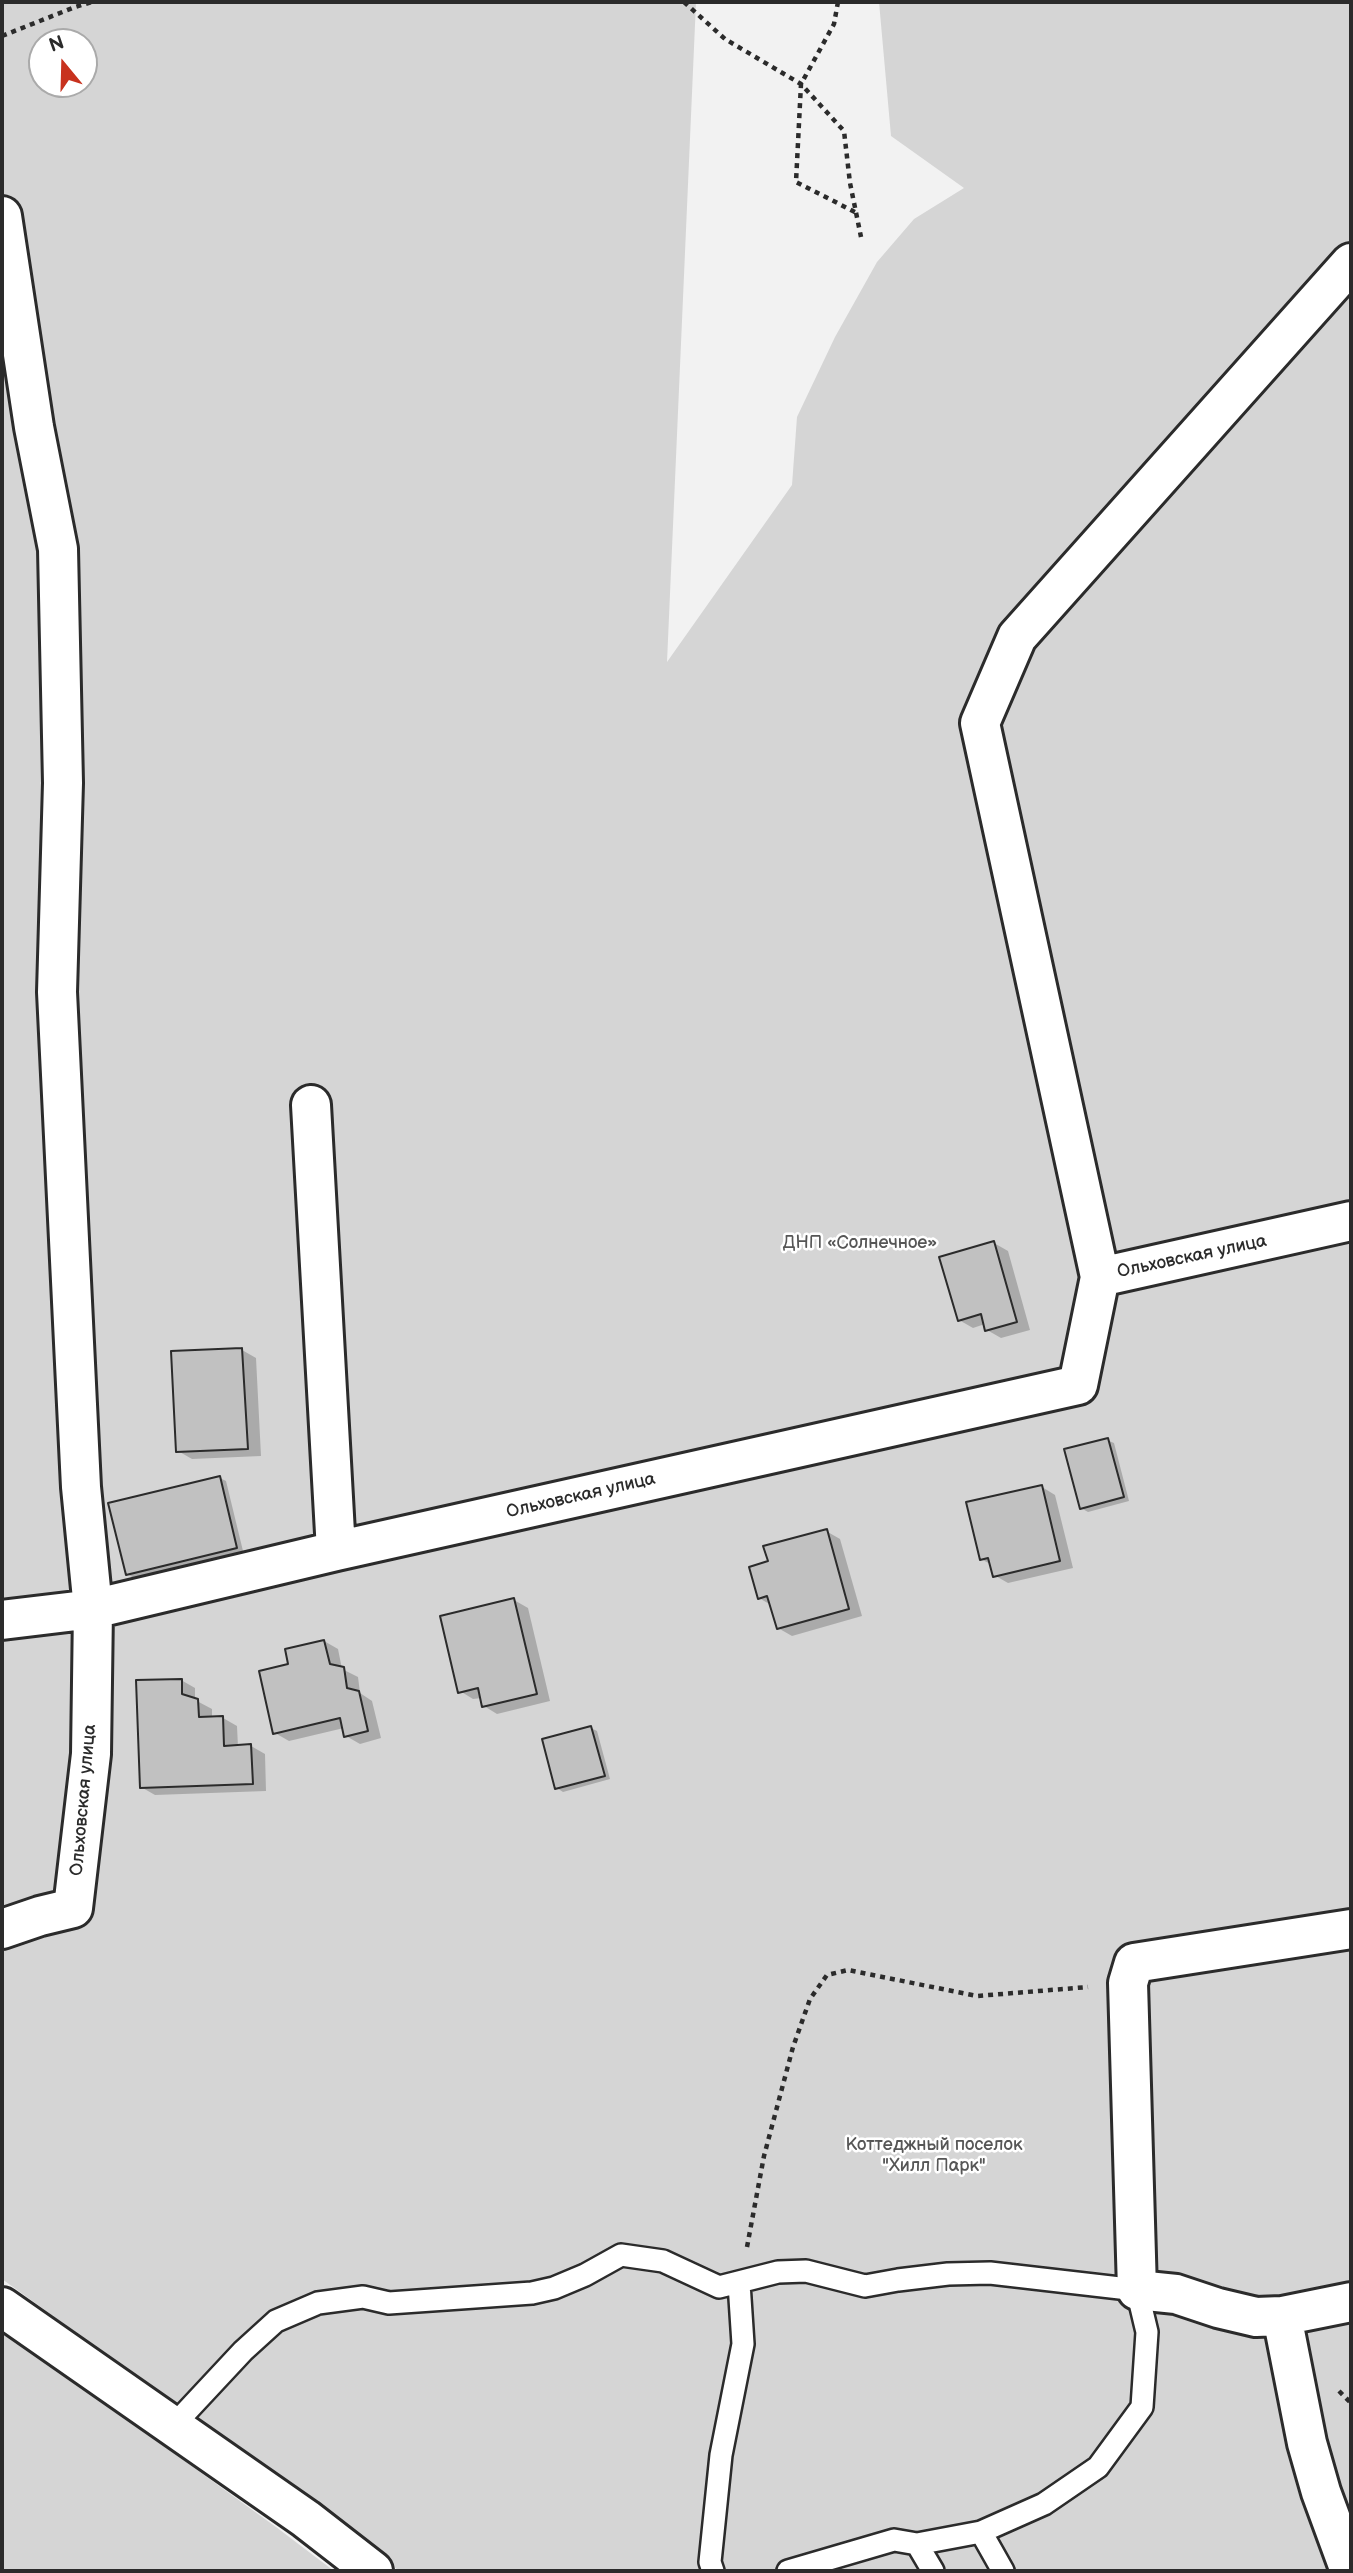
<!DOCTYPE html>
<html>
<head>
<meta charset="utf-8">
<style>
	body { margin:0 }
	#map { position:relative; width:1353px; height:2573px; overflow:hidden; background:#f2f2f2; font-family:"Balsamiq Sans",sans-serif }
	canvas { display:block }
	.frame { position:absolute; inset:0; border:4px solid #2b2b2b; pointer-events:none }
	.north { position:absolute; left:28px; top:28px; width:70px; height:70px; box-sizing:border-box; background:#fff; border:2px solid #aaa; border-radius:50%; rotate:341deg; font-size:19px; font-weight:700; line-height:28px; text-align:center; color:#2b2b2b }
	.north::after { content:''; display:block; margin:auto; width:24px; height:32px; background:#c8321e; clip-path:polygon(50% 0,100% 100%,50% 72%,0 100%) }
</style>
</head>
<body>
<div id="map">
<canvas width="1353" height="2573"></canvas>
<div class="frame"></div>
<div class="north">N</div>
</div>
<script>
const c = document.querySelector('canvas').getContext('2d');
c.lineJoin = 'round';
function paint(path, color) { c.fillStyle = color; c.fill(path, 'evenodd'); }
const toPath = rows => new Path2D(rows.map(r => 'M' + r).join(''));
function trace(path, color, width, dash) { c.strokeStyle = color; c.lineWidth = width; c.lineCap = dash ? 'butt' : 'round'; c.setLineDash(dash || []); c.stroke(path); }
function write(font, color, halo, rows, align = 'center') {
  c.font = font + ' "Balsamiq Sans",sans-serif'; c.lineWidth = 5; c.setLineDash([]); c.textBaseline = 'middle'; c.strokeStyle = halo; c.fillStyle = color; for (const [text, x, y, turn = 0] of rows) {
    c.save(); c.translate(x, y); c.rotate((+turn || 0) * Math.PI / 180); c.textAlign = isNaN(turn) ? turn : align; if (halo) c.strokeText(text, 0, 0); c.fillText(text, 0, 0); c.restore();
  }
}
paint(toPath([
	[2,2,696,2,667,662,792,485,797,417,835,337,877,262,914,219,964,188,891,136,879,2,1351,2,1351,2571,399,2571,315,2499,219,2436,2,2279],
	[42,42,84,42,84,84,42,84],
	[2,2329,276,2527,334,2571,2,2571]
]), '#d5d5d5');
paint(toPath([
	[994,1243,1008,1251,1030,1330,1001,1338,987,1330,985,1324,973,1328,959,1320],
	[242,1350,256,1358,261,1456,192,1459,178,1451],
	[1107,1440,1114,1443,1129,1501,1088,1512,1081,1508],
	[220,1478,226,1481,243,1551,134,1578,127,1574],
	[1042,1487,1055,1495,1073,1568,1008,1583,994,1575,992,1565,981,1559],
	[826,1531,840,1539,862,1616,792,1636,778,1628,771,1605,759,1598,770,1563],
	[514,1600,528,1608,550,1701,497,1714,484,1706,482,1698,473,1699,460,1691],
	[324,1641,338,1649,342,1669,358,1677,360,1693,372,1701,381,1738,360,1744,346,1736,344,1728,289,1741,275,1733,290,1665],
	[181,1680,195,1688,195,1700,212,1709,212,1719,223,1718,237,1726,238,1747,251,1746,265,1754,266,1791,155,1795,141,1787],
	[591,1728,597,1731,610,1779,563,1792,557,1788]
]), '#0003');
const building = toPath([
	[994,1241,1017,1322,985,1331,981,1314,958,1321,939,1257,994,1241],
	[242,1348,248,1449,176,1452,171,1351,242,1348],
	[1108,1438,1124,1497,1080,1509,1064,1449,1108,1438],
	[220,1476,237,1548,126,1575,108,1503,220,1476],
	[1042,1485,1060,1561,993,1577,988,1558,980,1560,966,1502,1042,1485],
	[827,1529,849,1609,777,1629,767,1596,758,1599,749,1567,768,1561,763,1546,827,1529],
	[514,1598,537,1694,482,1707,478,1688,458,1693,440,1616,514,1598],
	[324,1640,330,1664,344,1667,347,1688,359,1691,368,1731,344,1737,340,1718,273,1734,259,1671,288,1664,285,1649,324,1640],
	[182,1679,182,1694,198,1699,199,1717,223,1716,224,1746,251,1744,253,1784,140,1788,136,1680,182,1679],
	[591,1726,605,1776,555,1789,542,1739,591,1726]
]);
paint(building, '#c1c1c1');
trace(building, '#2b2b2b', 2);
const service = toPath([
	[173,2426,243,2351,276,2321,318,2303,363,2297,389,2303,532,2293,554,2288,585,2275,621,2255,663,2261,719,2287,778,2272,806,2271,865,2286,898,2280,948,2274,990,2273,1137,2290,1147,2332,1142,2407,1098,2467,1044,2504,981,2532,1003,2571],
	[917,2544,933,2571],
	[713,2571,710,2562,721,2455,743,2344,739,2283],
	[788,2571,894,2540,917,2544,981,2532]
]);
const minor = toPath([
	[2,216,34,427,58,549,63,783,57,992,81,1487,93,1609,91,1754,73,1908,40,1916,2,1929],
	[311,1105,336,1551],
	[1100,1277,980,723,1017,637,1351,263],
	[2,1620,93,1609,336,1551,1078,1385,1100,1277,1351,1221],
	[1351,1929,1134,1963,1128,1983,1137,2290,1176,2294,1218,2308,1256,2317,1282,2316,1351,2302],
	[2,2307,306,2519,373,2571],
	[1282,2316,1307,2443,1321,2492,1350,2571]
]);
trace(service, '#2b2b2b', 26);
trace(minor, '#2b2b2b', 44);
trace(toPath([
	[684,2,725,39,801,84,844,131,850,183,861,237],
	[838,2,834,24,801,84,796,182,855,212],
	[2,36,75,7,92,2],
	[747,2247,764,2156,793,2047,810,1999,827,1975,848,1970,977,1996,1088,1987],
	[1339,2391,1351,2403]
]), '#2b2b2b', 4.5, [5, 5]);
trace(service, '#fff', 21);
trace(minor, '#fff', 38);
write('18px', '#565656', '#fff', [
	["ДНП «Солнечное»",860,1243],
	["Коттеджный поселок",934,2145],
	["\"Хилл Парк\"",934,2166]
]);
write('18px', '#2b2b2b', '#fff', [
	["Ольховская улица",1192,1257,-12],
	["Ольховская улица",581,1496,-13],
	["Ольховская улица",84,1800,-85]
]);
</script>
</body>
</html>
